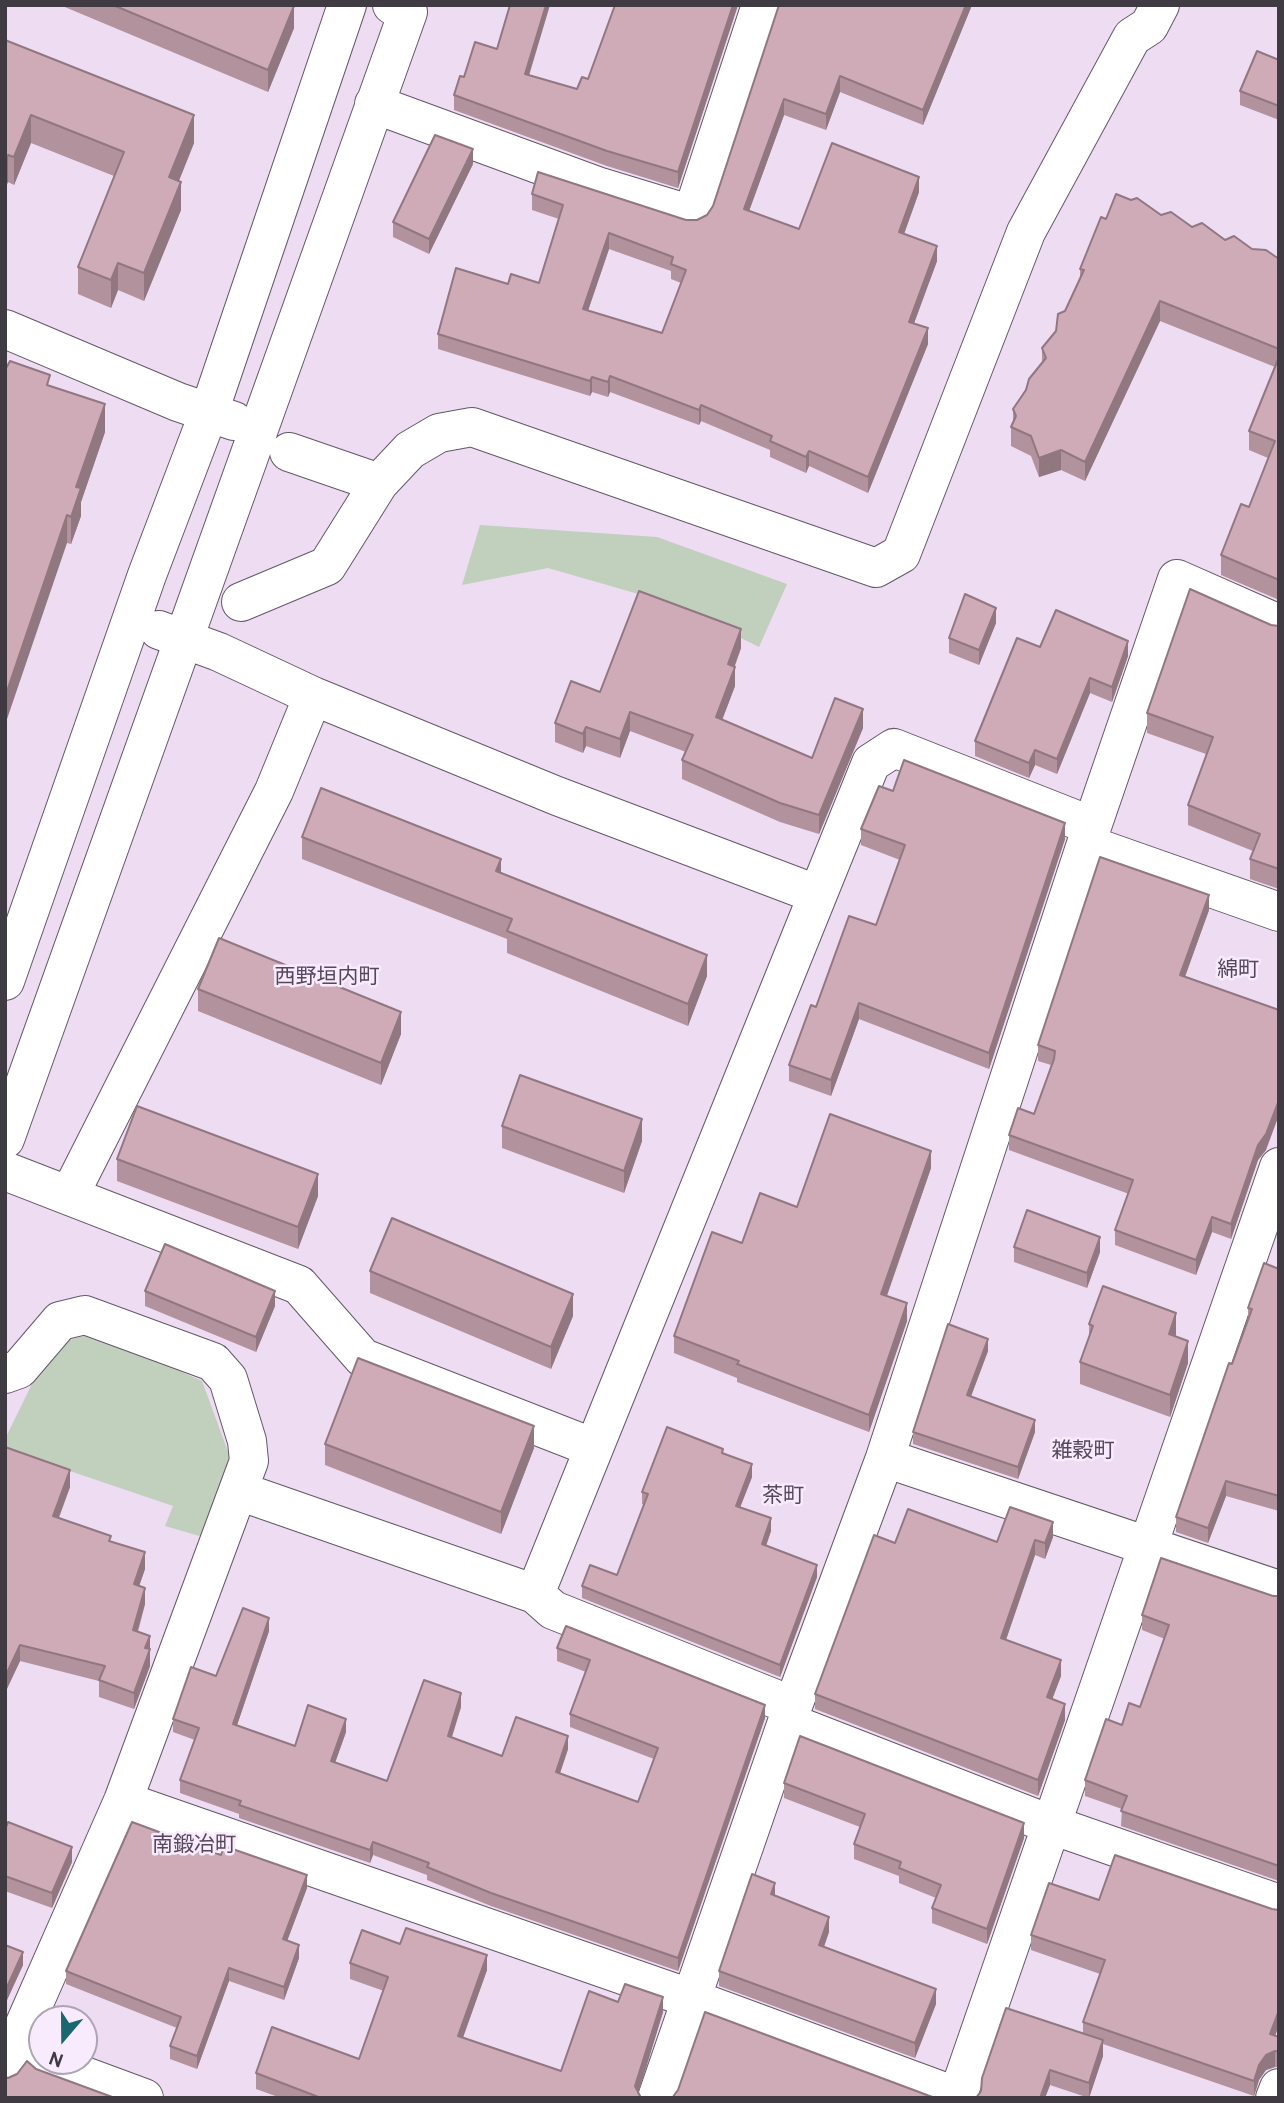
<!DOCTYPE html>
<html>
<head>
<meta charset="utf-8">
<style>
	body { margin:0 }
	#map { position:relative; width:1284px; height:2103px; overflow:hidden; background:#eddcf2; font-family:Overpass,sans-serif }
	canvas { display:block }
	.frame { position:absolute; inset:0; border:7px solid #403a43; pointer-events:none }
	.north { position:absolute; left:28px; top:2005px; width:70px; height:70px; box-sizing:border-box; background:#f8ebfd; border:2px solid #aea4b3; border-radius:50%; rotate:200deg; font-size:19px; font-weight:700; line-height:28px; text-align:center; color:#403a43 }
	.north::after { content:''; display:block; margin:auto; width:24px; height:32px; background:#1a676f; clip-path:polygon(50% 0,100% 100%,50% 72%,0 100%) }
</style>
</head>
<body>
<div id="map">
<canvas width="1284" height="2103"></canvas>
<div class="frame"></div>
<div class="north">N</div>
</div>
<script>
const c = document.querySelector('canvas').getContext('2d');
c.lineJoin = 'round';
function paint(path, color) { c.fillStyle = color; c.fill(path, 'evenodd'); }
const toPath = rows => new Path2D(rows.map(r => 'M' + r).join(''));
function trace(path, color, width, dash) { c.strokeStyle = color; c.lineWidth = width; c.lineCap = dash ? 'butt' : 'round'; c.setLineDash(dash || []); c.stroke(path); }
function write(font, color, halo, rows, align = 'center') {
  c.font = font + ' Overpass,"Noto Sans JP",sans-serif'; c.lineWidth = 5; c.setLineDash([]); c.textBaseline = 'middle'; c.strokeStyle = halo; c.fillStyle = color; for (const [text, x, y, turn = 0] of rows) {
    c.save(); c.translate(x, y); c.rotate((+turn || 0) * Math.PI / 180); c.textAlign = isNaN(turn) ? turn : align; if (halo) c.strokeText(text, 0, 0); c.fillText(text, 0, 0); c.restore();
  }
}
paint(toPath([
	[480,525,657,537,787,584,759,647,673,604,548,568,462,585],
	[95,1333,202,1381,230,1457,203,1537,165,1526,173,1506,5,1449,5,1439,51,1345]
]), '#c1cfbd');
const minor = toPath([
	[374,104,600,187,692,215,761,5],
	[5,329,178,402,234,421],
	[379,483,410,450,439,433,472,427,876,568,901,554,1026,232,1132,37,1149,26,1160,5],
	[241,602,327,566,379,483,289,452],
	[159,630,219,652,313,696,557,796,816,894],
	[1086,844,1279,912],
	[5,981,147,575,209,412,347,5],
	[5,1139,408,12,392,5],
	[5,1171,299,1285,363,1358,594,1448],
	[70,1194,274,791,313,696],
	[5,1374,19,1369,60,1321,85,1315,213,1362,228,1379,247,1441,249,1461,123,1801,5,2069],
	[885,1458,1279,1590],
	[239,1491,535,1594,871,763,894,748,1092,826],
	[535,1594,553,1610,793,1706],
	[787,1722,1052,1825,1279,1904],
	[123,1801,692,1999,961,2098],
	[44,2061,144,2098],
	[657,2098,787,1722,885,1458,1086,844,1177,579,1279,624],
	[957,2098,1279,1167],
	[1275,2098,1279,2088]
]);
trace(minor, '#655769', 40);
trace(minor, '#fff', 38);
paint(toPath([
	[60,5,292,5,294,28,268,92],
	[738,5,678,188,607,166,454,110,454,95,464,77,497,49,529,75,577,89,588,79],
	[779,5,972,5,923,125,840,92,826,130,784,115,749,211,799,229,919,192,904,234,937,261,914,323,928,344,868,493,809,466,806,473,770,457,770,450,701,421,699,425,610,392,608,397,592,392,590,396,438,349,438,334,508,284,539,283,559,219,532,210,532,194,686,220,697,220,707,215,713,206],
	[609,249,671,271,671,279,681,283,662,333,588,311],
	[5,40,194,143,179,181,181,210,144,301,118,290,111,308,78,294,78,267,114,176,31,143,14,185,8,182],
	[1279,60,1279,120,1240,105,1240,91],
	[473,164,429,254,393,237,393,222],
	[1161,215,1279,259,1279,600,1221,575,1221,555,1249,507,1268,458,1249,450,1249,431,1275,367,1160,321,1085,481,1061,470,1039,477,1031,456,1011,446,1011,427,1013,423,1013,409,1042,363,1042,348,1056,331,1080,279,1080,269,1106,219],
	[50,386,105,432,81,502,81,516,71,544,67,543],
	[996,623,979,665,949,653,949,638],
	[1271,625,1279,626,1279,889,1250,879,1250,859,1253,851,1188,825,1188,805,1206,754,1147,733,1147,713],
	[1040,647,1128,656,1112,702,1090,693,1057,774,1035,765,1029,778,975,756,975,741],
	[741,648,735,666,735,686,722,720,812,758,863,728,819,834,780,822,682,779,682,760,686,752,630,731,620,758,586,746,583,753,555,742,555,723,600,692],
	[893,791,1065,839,989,1069,859,1019,831,1096,789,1081,789,1065,816,1007,876,925,900,860,861,845,861,829],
	[302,837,501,873,707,976,688,1026,507,953,507,939,302,859],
	[1209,910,1185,977,1266,1150,1258,1160,1231,1239,1212,1232,1196,1275,1115,1245,1115,1230,1129,1194,1009,1150,1009,1135,1034,1114,1051,1065,1038,1061,1038,1045],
	[198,989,401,1034,381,1085,198,1011],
	[502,1126,642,1141,624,1193,502,1148],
	[117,1159,318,1196,298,1249,117,1181],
	[931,1168,887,1296,907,1321,869,1432,737,1382,737,1378,674,1353,674,1336,742,1243,797,1207],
	[1014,1247,1100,1252,1087,1288,1014,1262],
	[1279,1269,1279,1511,1226,1496,1208,1543,1176,1532,1176,1517,1248,1319,1248,1308],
	[370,1271,573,1316,551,1369,370,1293],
	[145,1291,275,1306,256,1352,145,1306],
	[1089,1324,1176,1334,1176,1337,1188,1363,1170,1417,1080,1384,1080,1362,1089,1339],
	[988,1351,971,1396,1035,1432,1018,1479,913,1444,913,1432],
	[325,1444,534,1448,501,1534,325,1465],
	[5,1447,70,1487,59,1518,111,1542,145,1569,139,1586,145,1604,138,1632,150,1636,150,1666,134,1709,99,1697,99,1681,20,1661,5,1693],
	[723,1453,752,1477,740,1507,771,1531,766,1546,817,1577,780,1677,582,1598,582,1586,617,1575,644,1505,642,1504,642,1492],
	[1053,1537,1045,1559,1035,1555,1006,1640,1061,1676,1052,1699,1065,1720,1038,1796,815,1709,815,1694,895,1543,997,1542],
	[1273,1596,1279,1596,1279,1881,1121,1826,1122,1809,1085,1796,1085,1780,1122,1725,1140,1707,1165,1639,1142,1630,1142,1615],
	[269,1631,237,1725,295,1746,346,1732,335,1763,387,1781,461,1707,452,1737,502,1756,568,1749,560,1773,638,1802,654,1759,570,1727,570,1714,586,1672,557,1661,557,1648,765,1718,678,1971,491,1906,427,1880,427,1875,373,1855,370,1863,239,1818,239,1814,180,1793,180,1780,195,1740,173,1732,173,1719,216,1676],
	[784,1783,1024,1838,987,1944,932,1923,932,1908,936,1898,899,1883,899,1876,854,1859,854,1844,860,1827,784,1798],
	[5,1830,72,1862,52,1908,5,1891],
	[1049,1883,1279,2025,1275,2036,1279,2037,1279,2067,1275,2067,1266,2070,1259,2080,1254,2096,1103,2044,1103,2056,1089,2098,1050,2085,1045,2098,976,2098,1083,2034,1083,2022,1100,1974,1031,1950,1031,1935],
	[307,1888,287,1941,299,1958,284,2000,229,1981,197,2069,170,2059,170,2046,177,2028,66,1984,66,1971],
	[775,1895,829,1932,824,1947,936,2004,915,2058,719,1986,719,1971],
	[400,1944,487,1970,463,2038,561,2071,618,2002,663,2012,638,2092,641,2098,281,2098,256,2089,256,2073,359,2059,384,1991,350,1979,350,1963],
	[5,1945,23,1965,7,2000,5,1999]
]), '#b2929d');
paint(toPath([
	[546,5,550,5,525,89,525,74],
	[733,5,738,5,678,188,678,172],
	[966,5,972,5,923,125,923,110],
	[294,6,294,28,268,92,268,70],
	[840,76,840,92,826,130,826,114],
	[784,99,784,115,744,225,744,209],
	[31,115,31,143,14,185,14,157],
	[194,115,194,143,169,205,169,177],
	[473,149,473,164,429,254,429,239],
	[8,155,8,182,5,190,5,162],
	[919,177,919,192,899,248,899,232],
	[181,182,181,210,144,301,144,273],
	[609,233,609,249,583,325,583,309],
	[937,246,937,261,909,337,909,322],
	[118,263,118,290,111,308,111,280],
	[1160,301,1160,321,1085,481,1085,462],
	[928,328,928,344,868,493,868,477],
	[610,376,610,392,608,397,608,382],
	[592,377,592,392,590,396,590,381],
	[105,404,105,432,81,502,81,516,71,544,71,517,76,487],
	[701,405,701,421,699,425,699,410],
	[1061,450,1061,470,1039,477,1039,458],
	[809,451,809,466,806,473,806,457],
	[67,515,67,543,5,725,5,697],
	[996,608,996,623,979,665,979,650],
	[741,629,741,648,728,683,728,664],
	[1128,641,1128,656,1112,702,1112,687],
	[735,667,735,686,716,736,716,717],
	[1090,678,1090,693,1057,774,1057,759],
	[863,709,863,728,819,834,819,815],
	[630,712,630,731,620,758,620,739],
	[586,727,586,746,583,753,583,734],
	[1035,750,1035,765,1029,778,1029,763],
	[1065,823,1065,839,989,1069,989,1053],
	[501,859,501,881,496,871],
	[1209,895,1209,910,1180,990,1180,975],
	[707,955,707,976,688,1026,688,1004],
	[859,1003,859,1019,831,1096,831,1080],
	[401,1012,401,1034,381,1085,381,1063],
	[1279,1100,1279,1115,1266,1150,1258,1160,1231,1239,1231,1224,1258,1145],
	[642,1119,642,1141,624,1193,624,1171],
	[931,1151,931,1168,881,1312,881,1294],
	[318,1174,318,1196,298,1249,298,1227],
	[1212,1217,1212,1232,1196,1275,1196,1260],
	[1100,1237,1100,1252,1087,1288,1087,1273],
	[275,1291,275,1306,256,1352,256,1337],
	[573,1294,573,1316,551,1369,551,1347],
	[907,1303,907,1321,869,1432,869,1415],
	[1176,1313,1176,1334,1169,1356,1169,1334],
	[988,1339,988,1351,967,1407,967,1395],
	[1188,1341,1188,1363,1170,1417,1170,1395],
	[1035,1420,1035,1432,1018,1479,1018,1467],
	[534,1426,534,1448,501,1534,501,1512],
	[752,1464,752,1477,736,1518,736,1506],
	[70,1470,70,1487,53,1532,53,1516],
	[1226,1481,1226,1496,1208,1543,1208,1528],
	[771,1518,771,1531,762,1557,762,1544],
	[1053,1522,1053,1537,1045,1559,1045,1543],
	[1035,1540,1035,1555,1001,1654,1001,1638],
	[145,1552,145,1569,134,1601,134,1584],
	[817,1565,817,1577,780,1677,780,1665],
	[145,1588,145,1604,133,1646,133,1630],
	[269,1618,269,1631,233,1737,233,1724],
	[150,1636,150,1666,134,1709,134,1693,145,1648],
	[20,1645,20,1661,5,1693,5,1677],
	[1061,1660,1061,1676,1047,1713,1047,1697],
	[461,1693,461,1707,448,1749,448,1736],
	[1065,1704,1065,1720,1038,1796,1038,1780],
	[765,1705,765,1718,678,1971,678,1958],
	[346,1719,346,1732,331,1774,331,1761],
	[568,1736,568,1749,556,1785,556,1772],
	[1024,1823,1024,1838,987,1944,987,1929],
	[373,1842,373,1855,370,1863,370,1850],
	[72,1847,72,1862,52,1908,52,1893],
	[307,1875,307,1888,283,1952,283,1939],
	[775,1883,775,1898,771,1894],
	[829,1917,829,1932,819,1960,819,1945],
	[299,1945,299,1958,284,2000,284,1987],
	[23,1952,23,1965,7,2000,7,1987],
	[487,1955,487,1970,458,2051,458,2036],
	[229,1968,229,1981,197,2069,197,2056],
	[936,1989,936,2004,915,2058,915,2043],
	[663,1997,663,2012,637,2098,635,2086],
	[1279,2010,1279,2025,1270,2049,1270,2034],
	[1103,2040,1103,2056,1089,2098,1089,2083],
	[1275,2051,1275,2067,1266,2070,1259,2080,1254,2096,1254,2081,1259,2065,1266,2055],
	[1050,2070,1050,2085,1045,2098,1040,2098]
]), '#917780');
const building = toPath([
	[113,5,292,5,294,6,268,70,113,5],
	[510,5,546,5,525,74,577,89,582,77,588,79,615,5,733,5,678,172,607,151,454,95,460,76,464,77,475,42,497,49,510,5],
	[779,5,966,5,923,110,840,76,826,114,784,99,744,209,799,229,832,143,919,177,899,232,937,246,909,322,928,328,868,477,809,451,806,457,770,441,772,436,701,405,699,410,610,376,608,382,592,377,590,381,438,334,456,268,508,284,511,274,539,283,563,205,532,194,538,172,686,220,697,220,707,215,713,206,779,5],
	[609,233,673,257,671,264,686,270,662,333,583,309,609,233],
	[5,40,194,115,169,177,181,182,144,273,118,263,111,280,78,267,124,152,31,115,14,157,8,155,5,162,5,40],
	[1257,51,1279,60,1279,106,1240,91,1257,51],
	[435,135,473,149,429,239,393,222,435,135],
	[1116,194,1131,200,1137,198,1161,215,1171,212,1192,227,1202,223,1225,240,1234,236,1252,249,1266,250,1279,259,1279,349,1160,301,1085,462,1061,450,1039,458,1031,436,1011,427,1016,416,1013,409,1026,390,1029,379,1046,358,1042,348,1056,331,1058,314,1065,311,1084,270,1080,269,1101,217,1106,219,1116,194],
	[1279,357,1279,580,1221,555,1241,504,1249,507,1275,441,1249,431,1279,357],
	[10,361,50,375,47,385,105,404,76,487,81,488,71,517,67,515,5,697,5,370,10,361],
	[1190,589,1271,625,1279,626,1279,869,1250,859,1260,834,1188,805,1213,737,1147,713,1190,589],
	[639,591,741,629,728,664,735,667,716,717,812,758,835,698,863,709,819,815,780,803,682,760,693,735,630,712,620,739,586,727,583,734,555,723,571,681,600,692,639,591],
	[965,594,996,608,979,650,949,638,965,594],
	[1056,610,1128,641,1112,687,1090,678,1057,759,1035,750,1029,763,975,741,1017,638,1040,647,1056,610],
	[904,760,1065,823,989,1053,859,1003,831,1080,789,1065,811,1005,816,1007,849,916,876,925,905,845,861,829,879,786,893,791,904,760],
	[321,788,501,859,496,871,707,955,688,1004,507,931,512,919,302,837,321,788],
	[1100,857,1209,895,1180,975,1279,1010,1279,1100,1266,1134,1258,1145,1231,1224,1212,1217,1196,1260,1115,1230,1133,1180,1009,1135,1018,1108,1034,1114,1054,1059,1055,1051,1038,1045,1100,857],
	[219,938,401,1012,381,1063,198,989,219,938],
	[520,1075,642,1119,624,1171,502,1126,520,1075],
	[137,1106,318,1174,298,1227,117,1159,137,1106],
	[830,1114,931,1151,881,1294,907,1303,869,1415,737,1364,739,1361,674,1336,712,1232,742,1243,760,1193,797,1207,830,1114],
	[1027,1210,1100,1237,1087,1273,1014,1247,1027,1210],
	[392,1218,573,1294,551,1347,370,1271,392,1218],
	[165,1244,275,1291,256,1337,145,1291,165,1244],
	[1264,1263,1279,1269,1279,1496,1226,1481,1208,1528,1176,1517,1229,1363,1232,1364,1252,1309,1248,1308,1264,1263],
	[1103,1286,1176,1313,1169,1334,1188,1341,1170,1395,1080,1362,1093,1326,1089,1324,1103,1286],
	[948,1324,988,1339,967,1395,1035,1420,1018,1467,913,1432,948,1324],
	[358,1358,534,1426,501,1512,325,1444,358,1358],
	[667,1427,723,1449,722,1453,752,1464,736,1506,771,1518,762,1544,817,1565,780,1665,582,1586,590,1565,617,1575,648,1494,642,1492,667,1427],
	[5,1447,70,1470,53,1516,111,1536,109,1541,145,1552,134,1584,145,1588,133,1630,150,1636,145,1648,150,1649,134,1693,99,1680,105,1666,20,1645,5,1677,5,1447],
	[1010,1507,1053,1522,1045,1543,1035,1540,1001,1638,1061,1660,1047,1697,1065,1704,1038,1780,815,1694,874,1535,895,1543,908,1509,997,1542,1010,1507],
	[1161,1558,1273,1596,1279,1596,1279,1866,1121,1811,1127,1796,1085,1780,1106,1719,1122,1725,1129,1703,1140,1707,1169,1625,1142,1615,1161,1558],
	[243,1608,269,1618,233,1724,295,1746,308,1705,346,1719,331,1761,387,1781,424,1680,461,1693,448,1736,502,1756,516,1717,568,1736,556,1772,638,1802,658,1748,570,1714,590,1660,557,1648,566,1626,765,1705,678,1958,491,1893,427,1867,429,1863,373,1842,370,1850,239,1805,241,1801,180,1780,199,1728,173,1719,191,1667,216,1676,243,1608],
	[800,1736,1024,1823,987,1929,932,1908,941,1885,899,1868,901,1862,854,1844,865,1814,784,1783,800,1736],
	[8,1822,72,1847,52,1893,5,1876,5,1830,8,1822],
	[132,1822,221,1855,224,1846,307,1875,283,1939,299,1945,284,1987,229,1968,197,2056,170,2046,181,2017,66,1971,132,1822],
	[1115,1855,1272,1909,1279,1910,1279,2010,1270,2034,1279,2037,1279,2052,1275,2051,1266,2055,1259,2065,1254,2081,1083,2022,1105,1960,1031,1935,1049,1883,1099,1900,1115,1855],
	[752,1874,775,1883,771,1894,829,1917,819,1945,936,1989,915,2043,719,1971,752,1874],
	[406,1928,487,1955,458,2036,561,2071,589,1991,618,2002,625,1984,663,1997,635,2086,641,2098,321,2098,256,2073,272,2027,359,2059,388,1977,350,1963,362,1930,400,1944,406,1928],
	[5,1945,23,1952,7,1987,5,1986,5,1945],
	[1006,2008,1103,2040,1089,2083,1050,2070,1040,2098,976,2098,981,2091,982,2078,1006,2008],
	[705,2012,935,2098,672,2098,678,2090,705,2012],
	[27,2061,36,2069,115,2098,5,2098,5,2077,8,2078,17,2074,27,2061]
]);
paint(building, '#cfaab7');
trace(building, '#917780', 2);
write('21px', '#56485a', '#f8ebfd', [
	["綿町",1238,972],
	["西野垣内町",327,979],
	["雑穀町",1083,1453],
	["茶町",783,1498],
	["南鍛冶町",194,1847]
]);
</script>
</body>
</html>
